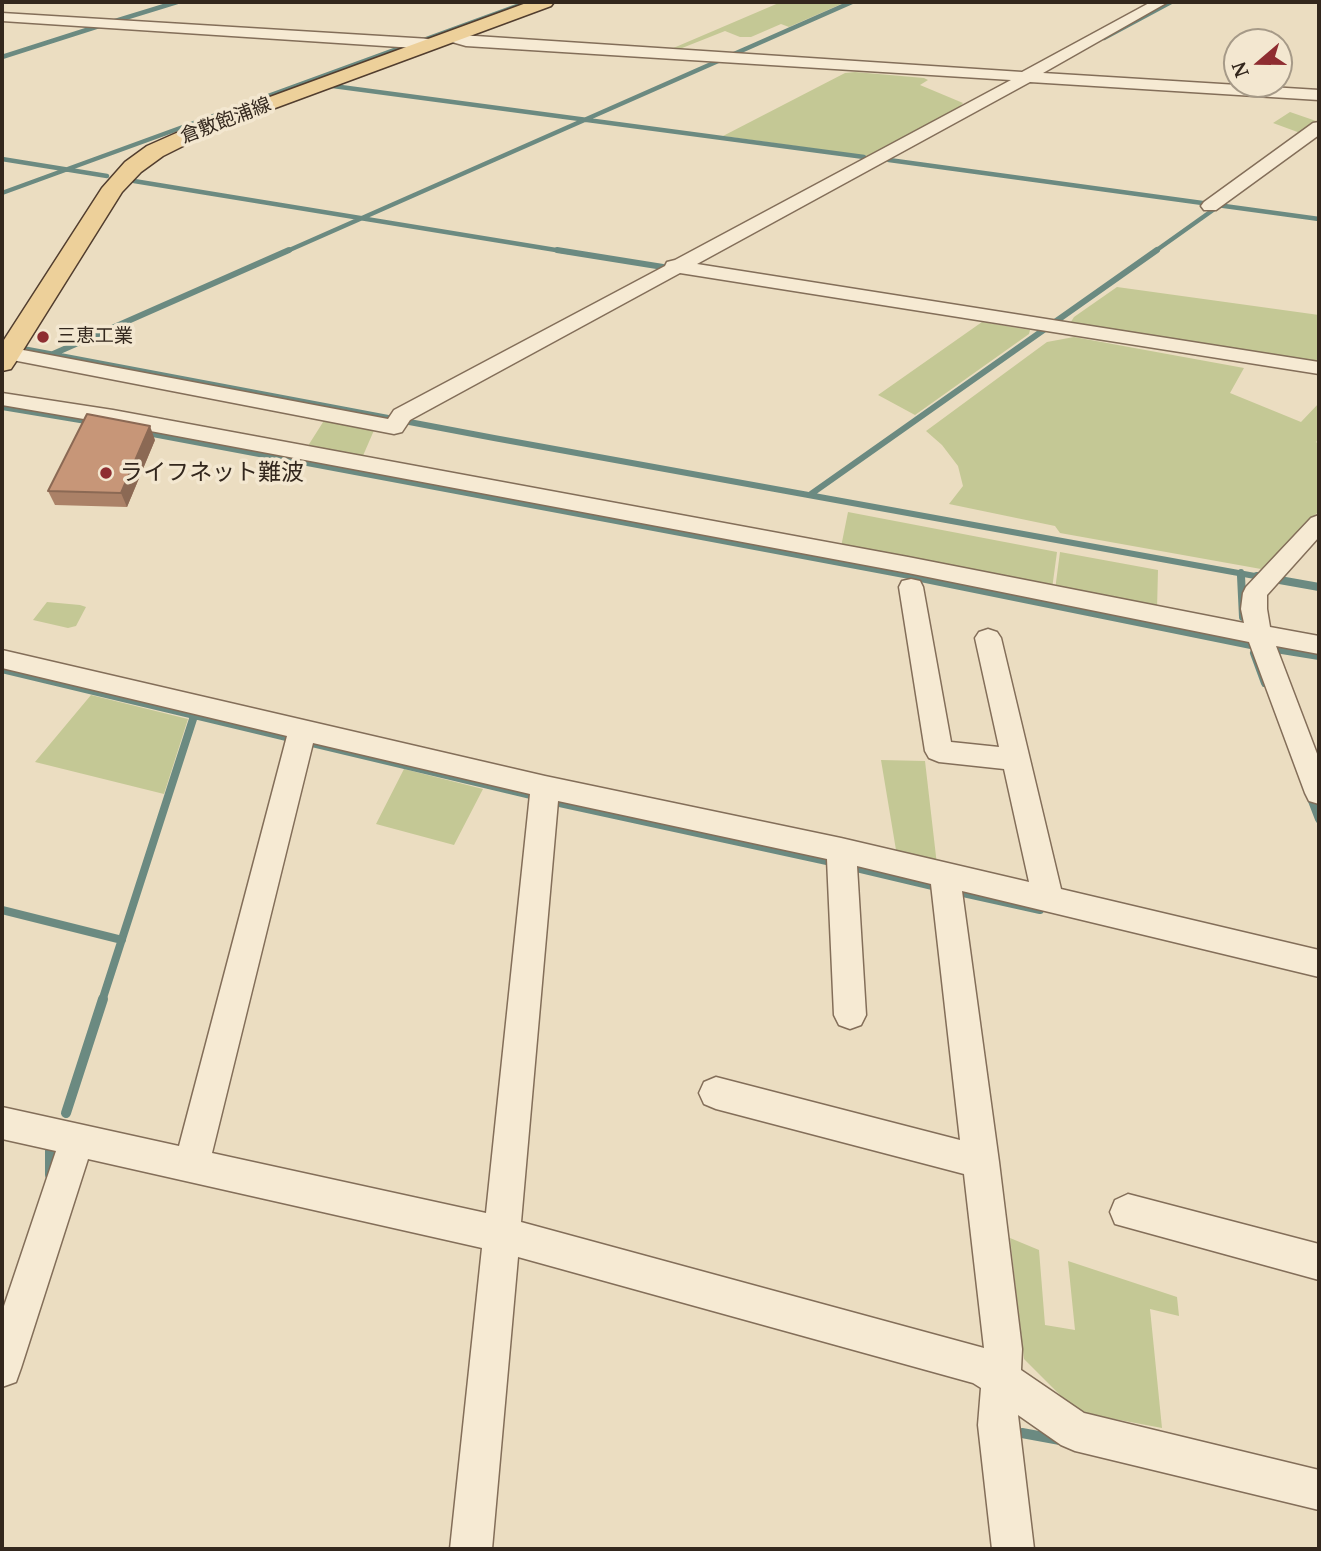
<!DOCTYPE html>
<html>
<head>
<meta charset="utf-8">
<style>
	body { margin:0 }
	#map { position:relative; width:1321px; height:1551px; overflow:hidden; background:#ebddc1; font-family:"Noto Serif",serif }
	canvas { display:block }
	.frame { position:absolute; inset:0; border:4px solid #33271d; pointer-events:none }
	.north { position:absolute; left:1223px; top:28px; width:70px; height:70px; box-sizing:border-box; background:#f3e7d0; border:2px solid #a69a88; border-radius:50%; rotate:250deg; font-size:19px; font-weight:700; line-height:28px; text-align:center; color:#33271d }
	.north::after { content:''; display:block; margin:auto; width:24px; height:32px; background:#8e2d31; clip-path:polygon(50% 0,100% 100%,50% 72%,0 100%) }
</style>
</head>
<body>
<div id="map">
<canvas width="1321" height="1551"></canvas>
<div class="frame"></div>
<div class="north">N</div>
</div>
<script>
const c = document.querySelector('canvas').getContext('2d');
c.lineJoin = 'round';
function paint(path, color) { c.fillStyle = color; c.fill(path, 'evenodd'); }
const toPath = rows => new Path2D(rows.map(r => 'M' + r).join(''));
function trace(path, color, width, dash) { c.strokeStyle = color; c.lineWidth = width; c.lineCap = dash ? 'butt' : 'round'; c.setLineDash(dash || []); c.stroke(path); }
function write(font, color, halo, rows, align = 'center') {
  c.font = font + ' "Noto Serif","Noto Sans JP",serif'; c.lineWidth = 7; c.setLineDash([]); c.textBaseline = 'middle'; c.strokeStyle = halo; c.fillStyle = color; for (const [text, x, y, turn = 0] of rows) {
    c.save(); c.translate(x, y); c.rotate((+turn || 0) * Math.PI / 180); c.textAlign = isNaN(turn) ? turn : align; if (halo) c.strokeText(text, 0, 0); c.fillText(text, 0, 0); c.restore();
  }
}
paint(toPath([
	[781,2,846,2,789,27,781,24,751,37,740,37,725,31,672,52,664,52],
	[855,72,924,78,928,80,920,85,963,103,956,111,867,156,723,136,845,73],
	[1290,112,1319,122,1303,134,1273,123],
	[1117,287,1319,315,1319,363,1069,325,1074,317],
	[982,322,1030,330,1029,334,915,415,878,395],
	[1074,337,1244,368,1230,393,1301,422,1319,403,1319,439,1316,442,1319,444,1319,511,1261,569,1060,533,1055,526,949,504,963,486,958,466,942,445,926,431,1047,342],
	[325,419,375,428,362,458,306,449],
	[848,512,1057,552,1052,589,841,547],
	[1060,552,1158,570,1157,610,1055,590],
	[47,602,80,605,86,607,76,626,68,628,33,620],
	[91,695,188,719,164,794,35,762],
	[881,760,925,761,937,865,897,856],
	[404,769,483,789,454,845,376,824],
	[1010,1238,1039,1250,1045,1325,1075,1330,1068,1261,1177,1297,1179,1316,1150,1309,1162,1428,1077,1412,1024,1359]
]), '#c4c895');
trace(toPath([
	[112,22,177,2],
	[1104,38,1171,2],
	[418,42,528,2],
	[2,57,99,26],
	[333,86,864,157],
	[2,159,107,176],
	[889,160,1319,219],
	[134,181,568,252],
	[2,193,405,46],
	[285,252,852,2],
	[1154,252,1220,205]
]), '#6b8a81', 4.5);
trace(toPath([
	[557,250,663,267],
	[2,345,494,438,1266,578],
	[53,354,289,250],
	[2,407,92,422],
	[142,432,920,578],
	[811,494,1157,250],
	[1241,572,1241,578]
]), '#6b8a81', 6);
trace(toPath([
	[911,576,1251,645,1319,656],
	[1241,576,1243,617],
	[1257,576,1319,587],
	[1254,653,1265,683],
	[2,669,295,739],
	[308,742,531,795],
	[1309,793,1319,819],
	[555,802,836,863],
	[848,866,941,888],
	[954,891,1040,910],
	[2,910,122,940],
	[102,1001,194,716]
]), '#6b8a81', 8);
trace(toPath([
	[66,1113,103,999],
	[50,1146,50,1175],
	[1022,1433,1060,1440]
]), '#6b8a81', 10);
const minor = toPath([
	[1151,2,1168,2,1043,73,1319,90,1319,100,1030,82,697,264,1319,362,1319,374,680,273,410,420,402,432,394,434,2,358,2,346,388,419,394,410,665,266,667,262,675,260,1011,80,466,46,445,40,442,37,445,34,1022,72,1151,2],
	[2,13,430,39,438,44,430,49,2,21,2,13],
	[1319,122,1319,135,1216,210,1204,210,1201,206,1204,202,1313,123,1319,122],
	[2,393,113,410,908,557,1244,623,1241,609,1243,593,1246,587,1311,518,1319,515,1319,537,1267,595,1267,609,1270,627,1319,636,1319,654,1276,646,1319,759,1319,804,1309,801,1305,793,1249,642,908,573,113,424,2,405,2,393],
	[911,579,920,581,923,587,951,742,999,747,975,638,979,632,988,629,997,632,1001,638,1061,889,1319,950,1319,977,962,891,999,1162,1022,1349,1021,1370,1084,1413,1319,1470,1319,1510,1075,1451,1061,1445,1018,1415,1034,1549,992,1549,978,1425,981,1388,973,1383,518,1257,492,1549,450,1549,482,1248,88,1159,21,1368,16,1382,2,1387,2,1312,56,1151,2,1139,2,1107,179,1146,287,736,2,668,2,650,545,776,841,838,1029,882,1004,769,939,762,929,758,925,751,899,587,902,581,911,579],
	[313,743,530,794,486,1213,212,1153,313,743],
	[558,801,827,859,834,1015,839,1025,850,1029,861,1025,866,1015,857,866,931,884,960,1140,716,1077,704,1082,699,1093,704,1104,716,1109,964,1174,984,1348,521,1222,558,801],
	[1128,1194,1319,1244,1319,1280,1115,1224,1110,1212,1115,1200,1128,1194]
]);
const major = toPath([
	[529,2,554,2,551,6,213,131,163,156,141,172,122,192,15,363,11,369,2,371,2,343,102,188,125,162,147,146,199,123,529,2]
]);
trace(minor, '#836e59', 3);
trace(major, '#513d2e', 3);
paint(minor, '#f6ead3');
paint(major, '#edd09a');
paint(toPath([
	[155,440,127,507,55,505,48,491]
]), '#ab8167');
paint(toPath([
	[150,426,155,440,127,507,121,493]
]), '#8b6954');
const building = toPath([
	[87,414,150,426,121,493,48,491,87,414]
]);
paint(building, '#c79678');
trace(building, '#8b6954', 2);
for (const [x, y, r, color] of [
	[43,337,7,"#8e2d31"],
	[106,473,7,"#8e2d31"]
]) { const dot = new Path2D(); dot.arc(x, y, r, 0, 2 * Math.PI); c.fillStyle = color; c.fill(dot); trace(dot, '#f3e7d0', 2.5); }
write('19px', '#33271d', '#f3e7d0', [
	["倉敷飽浦線",226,121,-21]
]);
write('19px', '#33271d', '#f3e7d0', [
	["三恵工業",57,337]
], 'left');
write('23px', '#33271d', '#f3e7d0', [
	["ライフネット難波",120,473]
], 'left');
</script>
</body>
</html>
